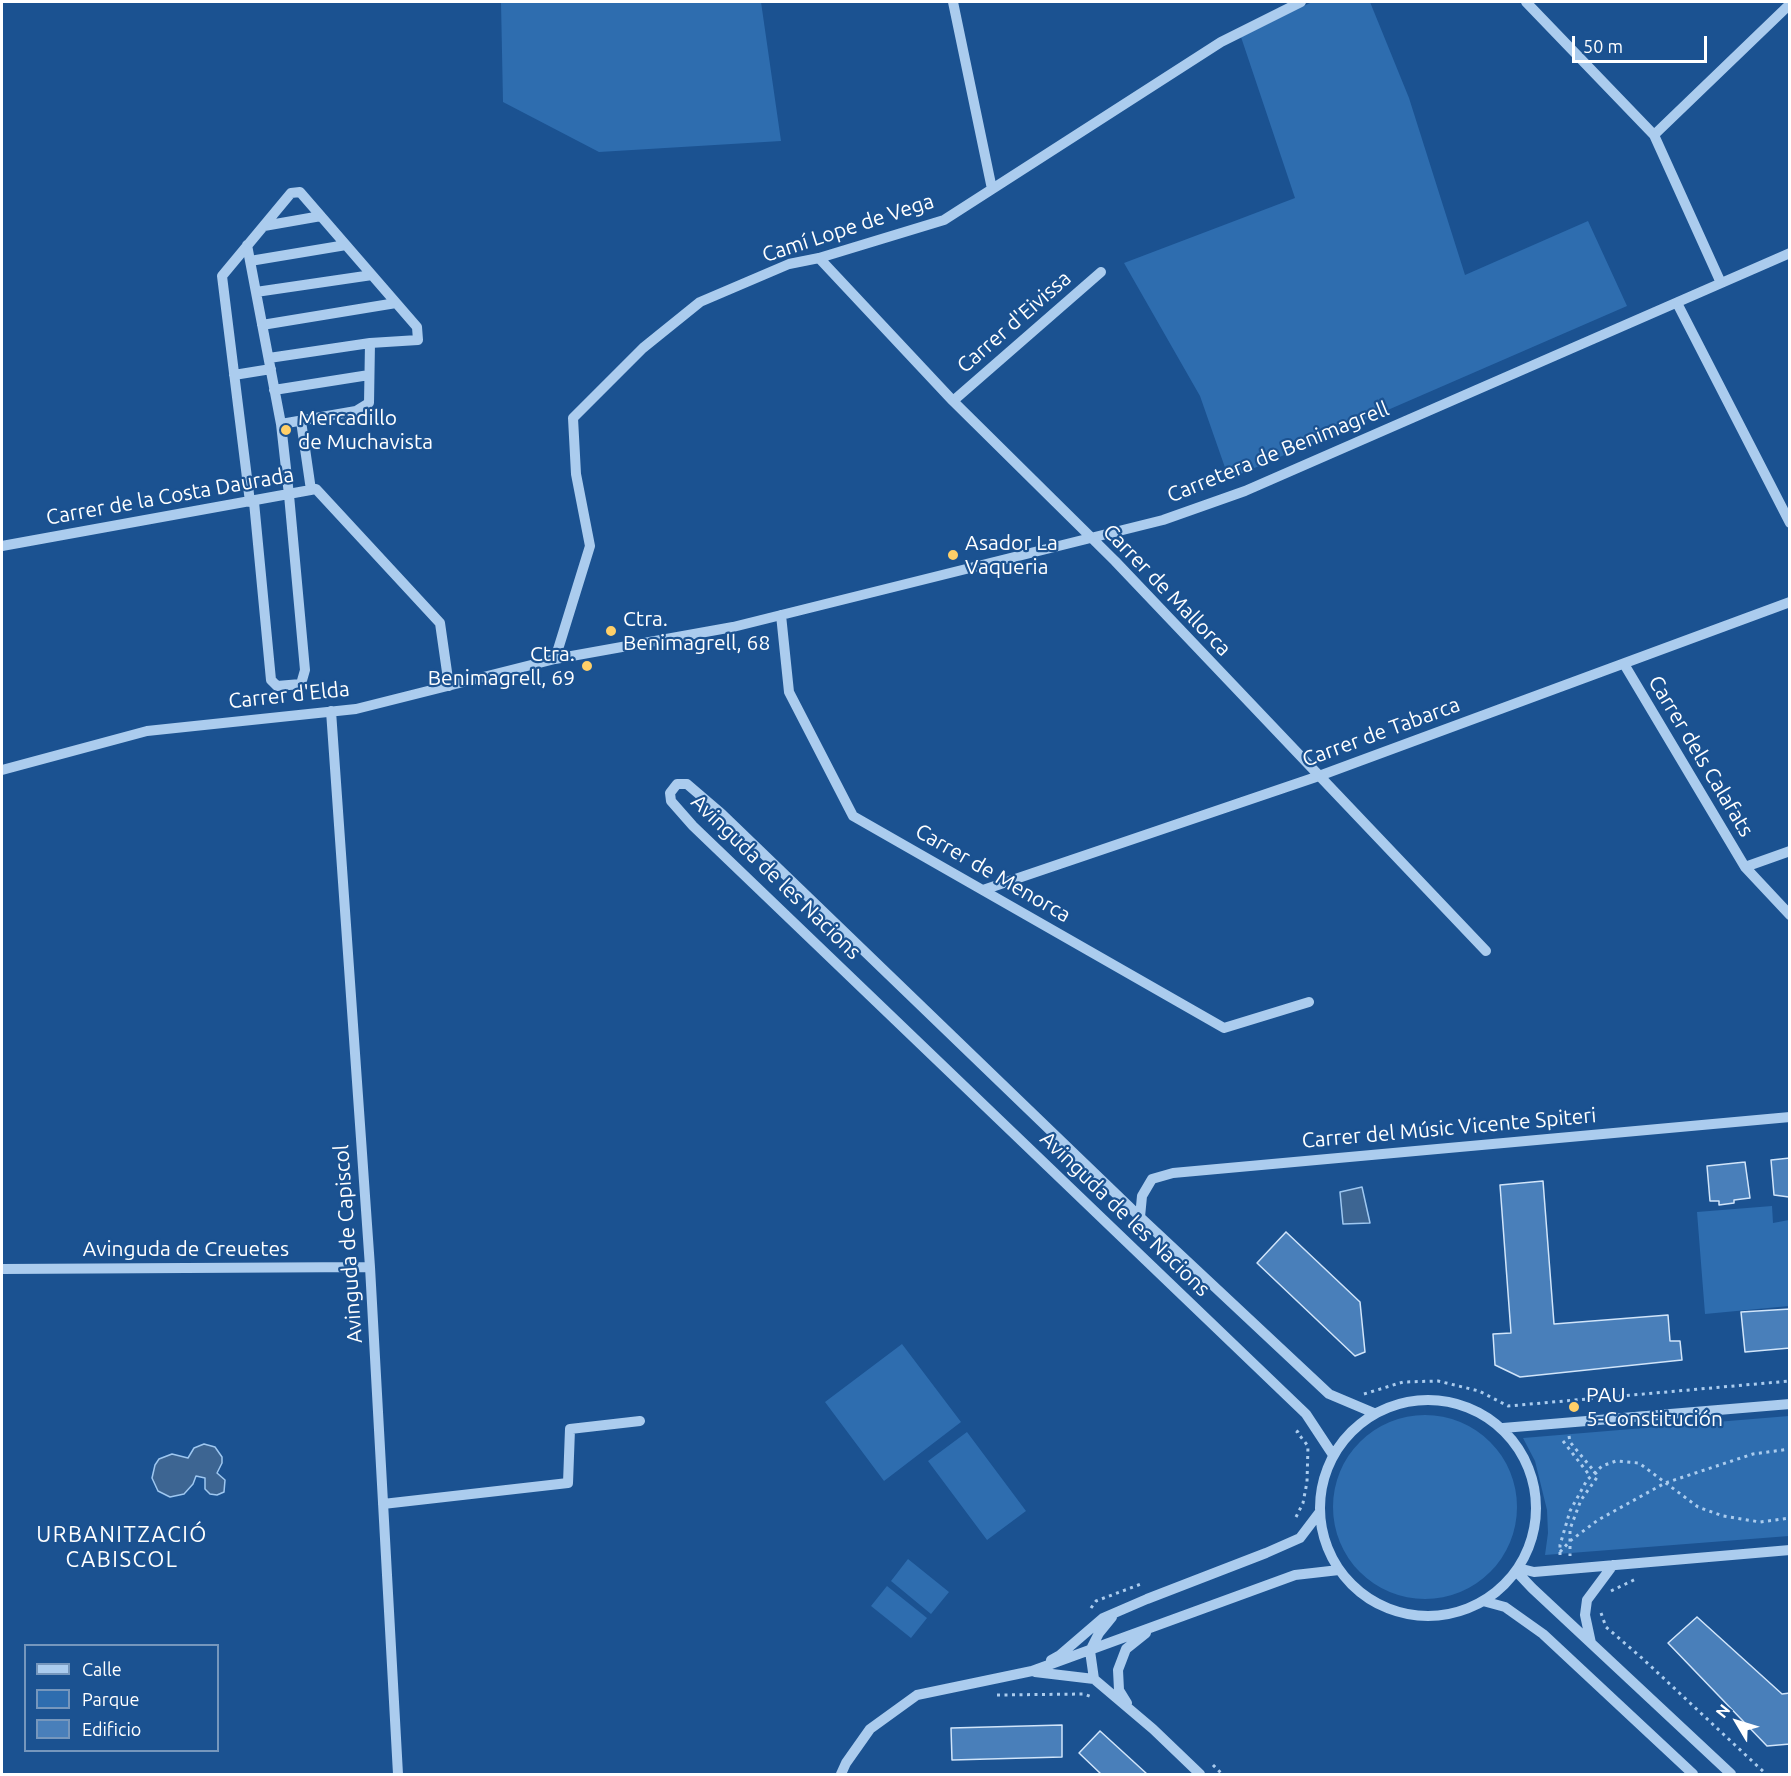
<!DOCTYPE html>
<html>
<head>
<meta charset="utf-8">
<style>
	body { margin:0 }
	#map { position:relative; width:1791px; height:1776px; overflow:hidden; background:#1b5291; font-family:Ubuntu,sans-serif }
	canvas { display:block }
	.frame { position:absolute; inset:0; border:3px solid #fff; pointer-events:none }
	.legend { position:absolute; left:24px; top:1644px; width:195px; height:108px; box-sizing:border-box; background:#1b5291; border:2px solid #7697bd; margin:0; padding:8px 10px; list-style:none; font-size:18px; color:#fff }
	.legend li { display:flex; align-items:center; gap:12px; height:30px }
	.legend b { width:30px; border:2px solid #7697bd }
	.north { position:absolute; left:1707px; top:1692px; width:60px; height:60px; -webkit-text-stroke:4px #1b5291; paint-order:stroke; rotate:308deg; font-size:16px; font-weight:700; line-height:24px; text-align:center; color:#fff }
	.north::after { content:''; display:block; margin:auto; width:21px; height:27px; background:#fff; clip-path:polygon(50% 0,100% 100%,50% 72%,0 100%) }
	.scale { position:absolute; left:1572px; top:36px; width:135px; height:27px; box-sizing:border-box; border:3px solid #fff; border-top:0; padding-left:8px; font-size:18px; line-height:21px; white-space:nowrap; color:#fff; -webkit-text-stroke:4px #1b5291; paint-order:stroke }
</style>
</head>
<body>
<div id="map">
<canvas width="1791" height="1776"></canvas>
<div class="frame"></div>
<ul class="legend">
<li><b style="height:8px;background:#abccee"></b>Calle</li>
<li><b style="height:16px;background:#2e6daf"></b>Parque</li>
<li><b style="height:16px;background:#497fba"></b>Edificio</li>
</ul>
<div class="north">N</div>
<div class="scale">50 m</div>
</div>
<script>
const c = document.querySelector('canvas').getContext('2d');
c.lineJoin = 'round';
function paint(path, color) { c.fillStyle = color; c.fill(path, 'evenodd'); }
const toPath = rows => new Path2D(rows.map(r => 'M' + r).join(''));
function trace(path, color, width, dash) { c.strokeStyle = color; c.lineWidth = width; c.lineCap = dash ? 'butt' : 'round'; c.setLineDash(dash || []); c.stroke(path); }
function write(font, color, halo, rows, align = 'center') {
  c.font = font + ' Ubuntu,sans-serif'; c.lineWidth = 4.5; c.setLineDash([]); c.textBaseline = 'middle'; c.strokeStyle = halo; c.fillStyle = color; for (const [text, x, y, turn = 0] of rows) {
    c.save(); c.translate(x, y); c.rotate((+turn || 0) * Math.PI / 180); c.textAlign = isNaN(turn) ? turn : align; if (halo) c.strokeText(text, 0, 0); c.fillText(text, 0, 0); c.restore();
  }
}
paint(toPath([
	[501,2,761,2,781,141,599,152,503,102],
	[1312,2,1370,2,1409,98,1465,275,1588,221,1627,306,1229,479,1200,396,1124,263,1295,198,1241,37],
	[1772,1206,1773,1223,1789,1220,1789,1306,1705,1314,1697,1212],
	[902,1344,961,1422,884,1481,825,1402],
	'1333 1507a92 92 0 1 1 184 0a92 92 0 1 1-184 0Z',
	[1789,1416,1789,1536,1545,1555,1548,1533,1547,1510,1535,1461,1523,1438],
	[967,1432,1026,1511,987,1540,928,1461],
	[908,1559,949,1592,931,1614,891,1581],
	[887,1586,927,1618,911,1638,871,1606]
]), '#2e6daf');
const water = toPath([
	[1362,1187,1370,1223,1343,1224,1340,1192,1362,1187],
	[204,1444,215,1447,222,1457,222,1463,217,1473,225,1480,224,1492,217,1495,210,1494,205,1489,205,1478,196,1476,193,1484,184,1494,170,1497,158,1491,152,1478,155,1465,159,1459,172,1454,188,1458,194,1448,204,1444]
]);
paint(water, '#3d6592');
trace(water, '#9ec7f0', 1.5);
const building = toPath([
	[1790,1158,1790,1202,1789,1202,1789,1197,1774,1195,1771,1160,1790,1158],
	[1745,1162,1750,1198,1734,1200,1734,1203,1719,1205,1719,1201,1710,1201,1707,1166,1745,1162],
	[1543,1181,1554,1324,1668,1315,1670,1341,1680,1341,1682,1360,1520,1377,1495,1365,1493,1334,1511,1333,1500,1185,1543,1181],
	[1286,1232,1360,1302,1365,1352,1355,1356,1257,1263,1286,1232],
	[1790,1309,1790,1348,1745,1352,1741,1312,1790,1309],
	[1697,1617,1782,1694,1790,1693,1790,1744,1767,1746,1668,1643,1697,1617],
	[1062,1725,1062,1757,952,1760,951,1728,1062,1725],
	[1100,1731,1147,1774,1101,1774,1079,1753,1100,1731]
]);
paint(building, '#497fba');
trace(building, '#d1e5fa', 1.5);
trace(toPath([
	[1364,1394,1403,1382,1438,1381,1479,1391,1508,1406,1790,1381],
	[1569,1436,1570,1442,1598,1476,1581,1500,1570,1529,1570,1556],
	[1563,1441,1590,1476],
	[1296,1517,1303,1503,1307,1482,1308,1446,1297,1432,1300,1429],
	[1560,1552,1570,1541,1598,1520,1665,1483,1753,1454,1790,1449],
	[1560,1555,1560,1545,1570,1511,1587,1480,1602,1466,1616,1461,1639,1463,1698,1507,1723,1516,1760,1522,1790,1518],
	[1611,1591,1638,1578],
	[1091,1608,1096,1601,1141,1584],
	[1601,1613,1606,1627,1643,1659,1766,1774],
	[997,1695,1084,1694,1092,1697],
	[1213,1765,1222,1774]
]), '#abccee', 3, [3, 4.5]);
trace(toPath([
	[953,2,992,189],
	[1526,2,1654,135,1721,283],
	[1654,135,1790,4],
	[264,226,321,216],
	[247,245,281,424],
	[819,258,953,401,1115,561,1486,951],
	[250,261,346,245],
	[256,292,372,275],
	[1677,303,1790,523],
	[262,325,396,303],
	[269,358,370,343],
	[234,375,271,369],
	[274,390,369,375],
	[953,401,1101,272],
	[301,421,311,490],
	[250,502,222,276,291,193,300,192,417,327,418,340,370,343,369,403,356,411,281,424,289,495,305,670,301,684,277,686,271,680,254,502],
	[2,546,316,489,440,623,449,686],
	[781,615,789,692,853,816,1224,1028,1309,1002],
	[555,659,590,546,576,474,573,418,643,348,700,302,789,264,819,258,944,220,1221,42,1301,2],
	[1624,664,1745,867,1790,915],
	[331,711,370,1267,398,1774],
	[2,770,147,731,356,709,555,659,733,627,1163,520,1245,491,1790,253],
	[1745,867,1790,851],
	[983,890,1319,776,1790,602],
	[1140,1217,1142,1196,1152,1179,1173,1173,1790,1117],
	[2,1269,370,1267],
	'1320 1508a108 108 0 1 1 216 0a108 108 0 1 1-216 0Z',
	[1503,1428,1790,1404],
	[1333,1455,1306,1414,693,826,671,801,670,793,677,784,687,784,722,814,1140,1217,1329,1394,1374,1413],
	[383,1504,568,1483,570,1429,640,1421],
	[1518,1568,1534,1572,1790,1550],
	[1516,1571,1532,1588,1731,1774],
	[1483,1601,1505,1607,1543,1634,1693,1774],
	[1112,1617,1099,1633,1090,1651,1094,1679,1153,1729,1200,1774],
	[1591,1643,1585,1615,1587,1600,1613,1565],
	[1051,1660,1060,1655,1103,1618,1147,1599,1266,1553,1300,1538,1319,1513],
	[1035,1672,1094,1679],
	[1127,1703,1119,1690,1118,1670,1126,1649,1146,1633],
	[841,1774,846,1763,870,1729,917,1695,1032,1671,1295,1575,1339,1570]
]), '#abccee', 10);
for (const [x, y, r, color] of [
	[286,430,6,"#ffcf68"],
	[953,555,6,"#ffcf68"],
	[611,631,6,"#ffcf68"],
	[587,666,6,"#ffcf68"],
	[1574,1407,6,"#ffcf68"]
]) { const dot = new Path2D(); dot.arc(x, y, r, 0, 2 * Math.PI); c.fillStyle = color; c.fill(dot); trace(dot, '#1b5291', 2); }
write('21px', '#fff', '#1b5291', [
	["Camí Lope de Vega",848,228,-18],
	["Carrer d'Eivissa",1014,322,-41],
	["Carretera de Benimagrell",1278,452,-22],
	["Carrer de la Costa Daurada",170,496,-10],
	["Carrer de Mallorca",1167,590,46],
	["Carrer d'Elda",289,695,-6],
	["Carrer de Tabarca",1381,732,-20],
	["Carrer dels Calafats",1701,756,59],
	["Carrer de Menorca",993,873,30],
	["Avinguda de les Nacions",776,877,44],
	["Carrer del Músic Vicente Spiteri",1449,1128,-5],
	["Avinguda de les Nacions",1125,1214,44],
	["Avinguda de Capiscol",348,1244,-94],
	["Avinguda de Creuetes",186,1249]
]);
write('21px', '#fff', '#1b5291', [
	["Mercadillo",298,418],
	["de Muchavista",298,442],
	["Asador La",965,543],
	["Vaqueria",965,567],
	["Ctra.",623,619],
	["Benimagrell, 68",623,643],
	["Ctra.",575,654,"right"],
	["Benimagrell, 69",575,678,"right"],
	["PAU",1586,1395],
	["5-Constitución",1586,1419]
], 'left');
c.letterSpacing = '1.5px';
write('22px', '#fff', '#1b5291', [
	["URBANITZACIÓ",122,1535],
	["CABISCOL",122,1560]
]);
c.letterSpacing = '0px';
</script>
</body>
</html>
